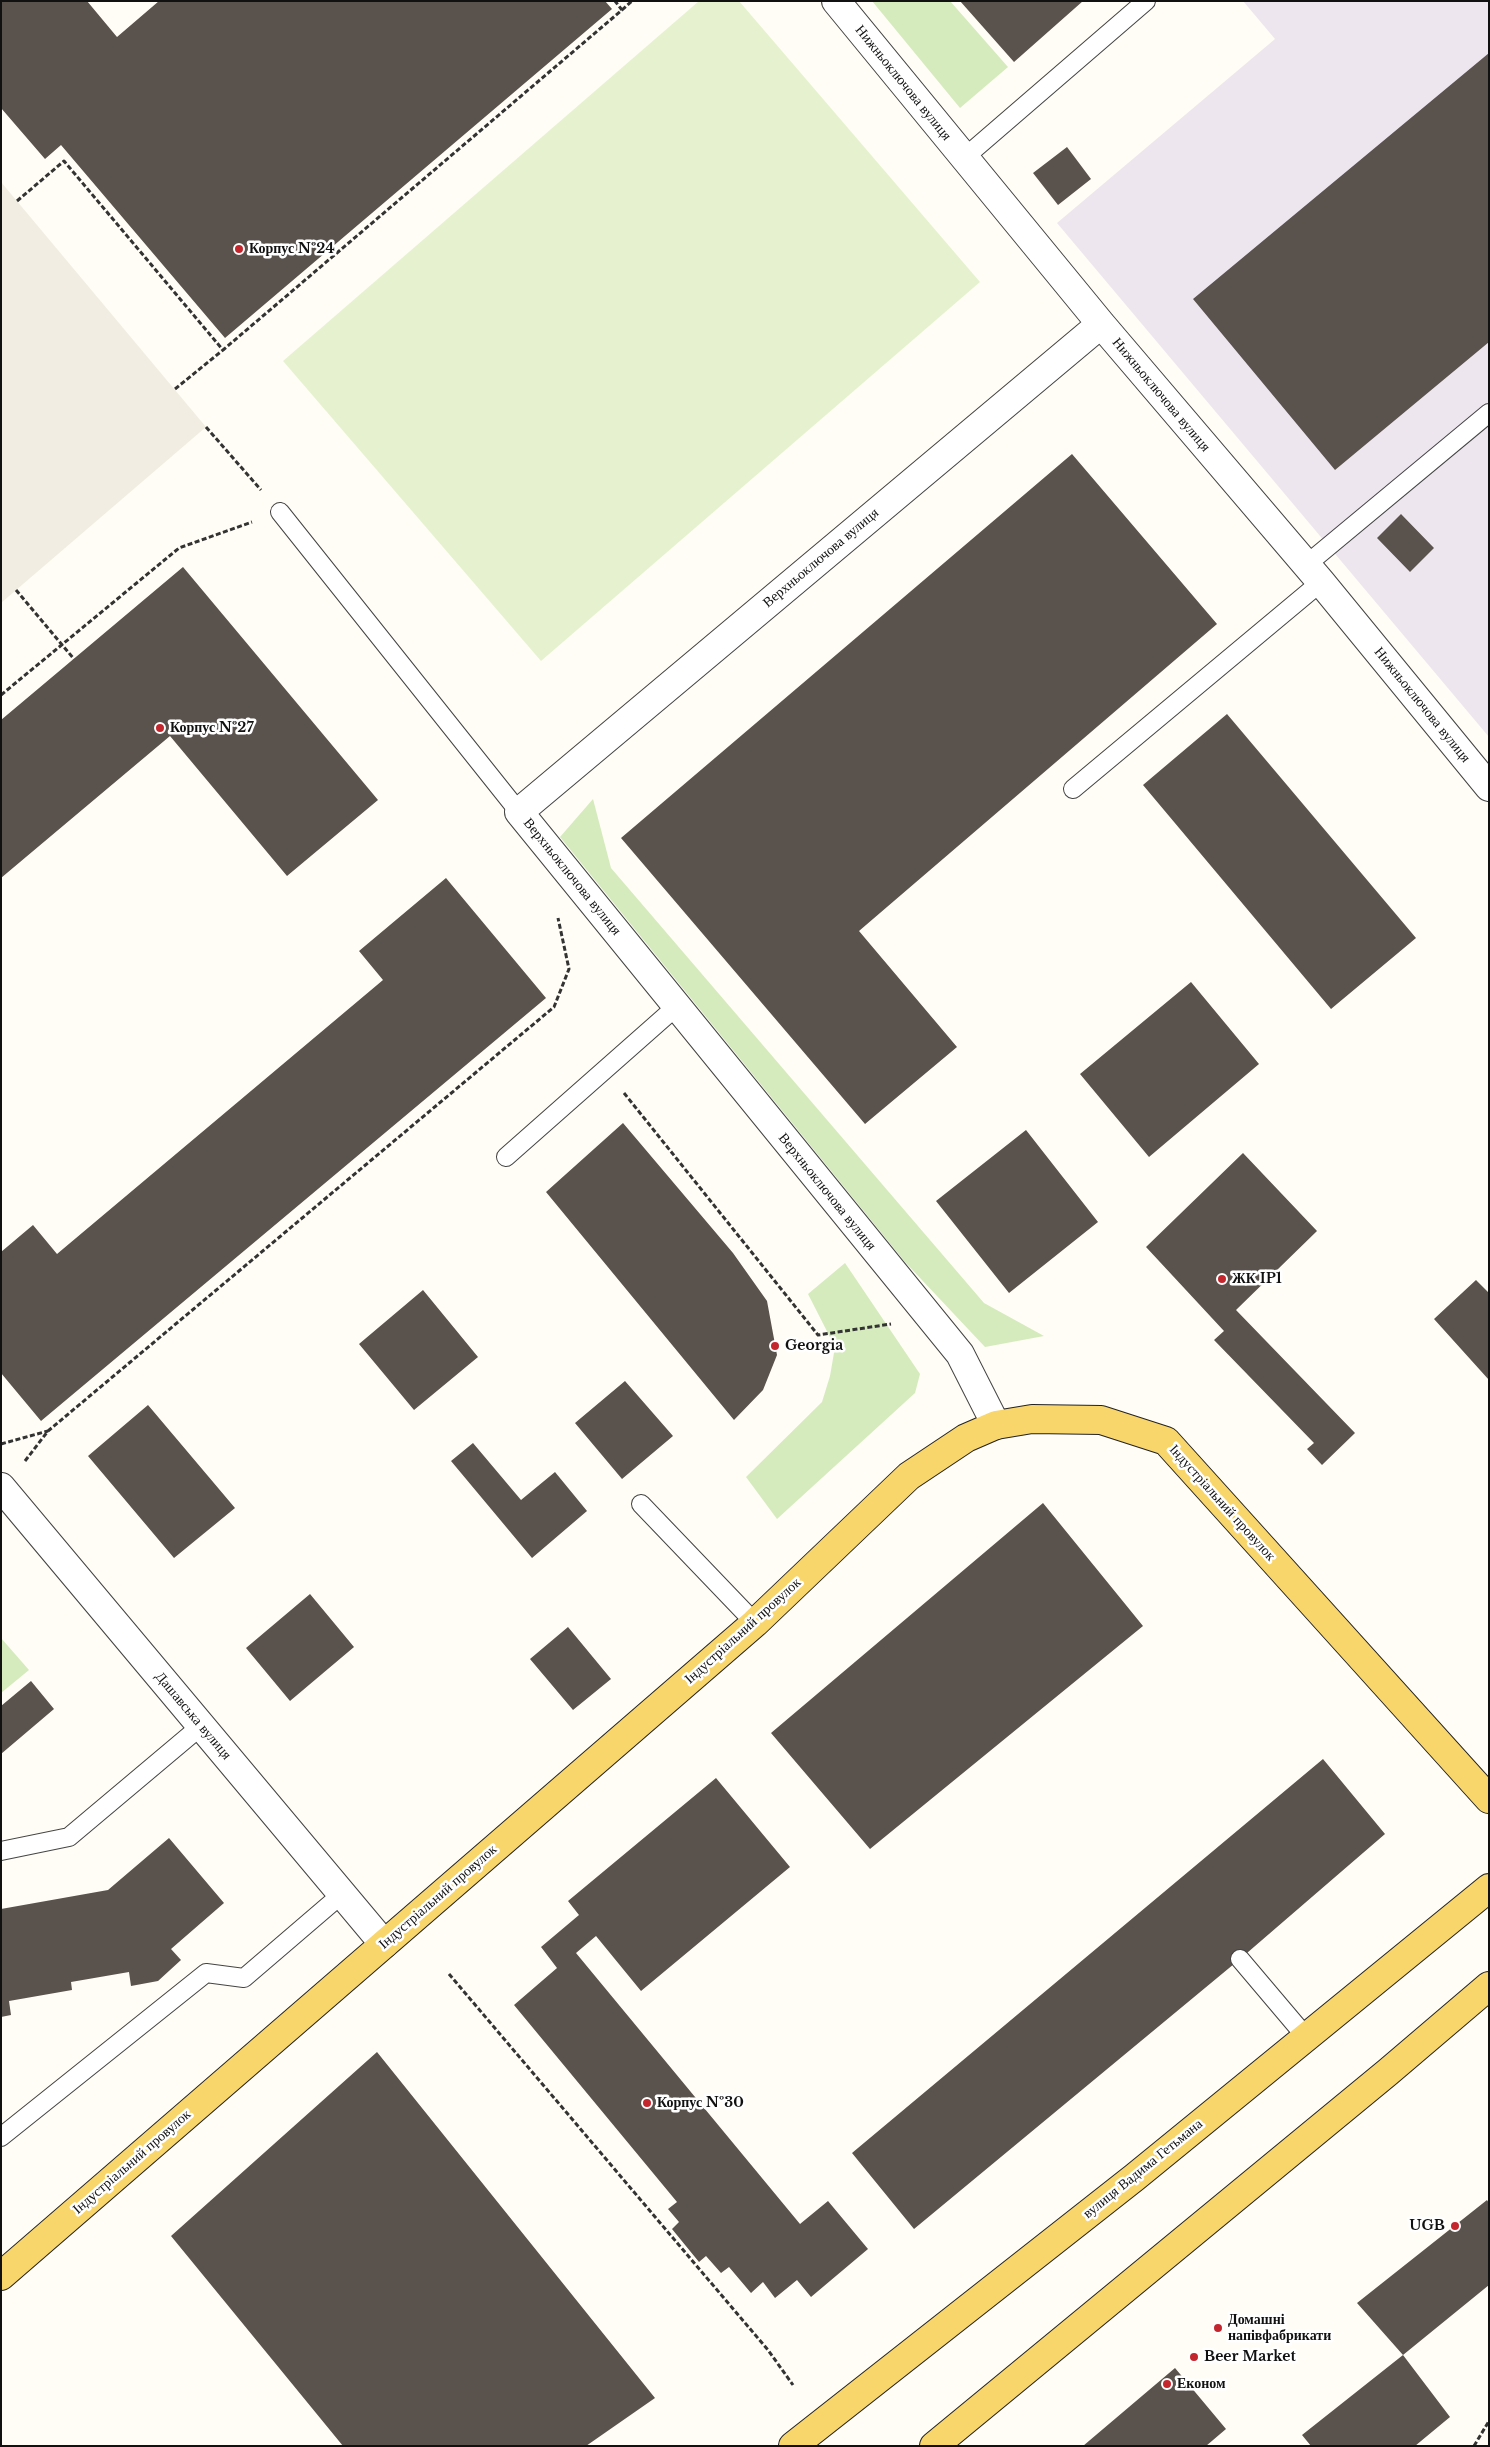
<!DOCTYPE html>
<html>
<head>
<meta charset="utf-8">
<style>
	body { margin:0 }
	#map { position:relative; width:1490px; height:2447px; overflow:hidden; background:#fffdf5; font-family:"Libre Baskerville",serif }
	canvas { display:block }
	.frame { position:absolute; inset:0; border:2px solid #111; pointer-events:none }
</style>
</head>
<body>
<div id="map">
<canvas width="1490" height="2447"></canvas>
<div class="frame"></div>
</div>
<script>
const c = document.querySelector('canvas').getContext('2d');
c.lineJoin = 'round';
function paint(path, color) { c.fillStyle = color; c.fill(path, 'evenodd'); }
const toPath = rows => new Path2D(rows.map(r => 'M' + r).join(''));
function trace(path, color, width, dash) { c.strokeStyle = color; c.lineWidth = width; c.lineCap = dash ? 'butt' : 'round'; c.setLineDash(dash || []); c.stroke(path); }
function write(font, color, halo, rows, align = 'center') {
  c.font = font + ' "Libre Baskerville",serif'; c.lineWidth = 5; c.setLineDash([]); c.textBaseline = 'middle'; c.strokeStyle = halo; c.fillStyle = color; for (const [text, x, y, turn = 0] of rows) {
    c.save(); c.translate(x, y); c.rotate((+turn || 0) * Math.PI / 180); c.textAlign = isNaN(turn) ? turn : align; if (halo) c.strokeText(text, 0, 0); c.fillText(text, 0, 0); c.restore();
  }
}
paint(toPath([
	[1243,1,1489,1,1489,737,1057,223,1275,39]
]), '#eee6ef');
paint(toPath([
	[872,1,950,1,1008,67,960,108],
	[593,799,611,868,984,1303,1044,1336,985,1347,905,1262,560,837],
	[845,1263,920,1374,915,1393,777,1519,746,1477,822,1402,830,1376,835,1347,808,1294],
	[1,1638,29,1670,1,1693]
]), '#d5ebbd');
paint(toPath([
	[699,1,739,1,980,282,541,661,283,361]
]), '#e6f2cf');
paint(toPath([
	[1,182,206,427,1,603]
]), '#f1ede2');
paint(toPath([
	[1,1,87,1,117,37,159,1,605,1,612,9,225,338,61,145,45,159,1,108],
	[960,1,1083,1,1014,62],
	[1489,53,1489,342,1335,470,1193,299],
	[1067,147,1091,179,1058,205,1033,173],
	[1072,454,1217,624,859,931,957,1047,865,1124,621,838],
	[1401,514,1434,548,1410,572,1377,538],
	[183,567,378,800,287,876,170,736,1,878,1,720],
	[1227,714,1416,938,1331,1009,1143,785],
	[446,878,546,998,41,1421,1,1373,1,1252,33,1225,57,1254,383,980,359,951],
	[1191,982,1259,1064,1149,1157,1080,1074],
	[623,1123,733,1253,767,1301,777,1355,763,1390,734,1420,546,1192],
	[1026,1130,1098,1222,1009,1293,936,1201],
	[1243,1153,1317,1231,1236,1310,1355,1433,1322,1465,1307,1449,1314,1443,1214,1340,1224,1331,1146,1247],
	[1476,1280,1489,1293,1489,1380,1434,1319],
	[423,1290,478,1357,414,1410,359,1344],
	[625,1381,673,1436,622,1479,575,1423],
	[148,1405,235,1508,174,1558,88,1456],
	[473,1443,521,1500,555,1472,587,1511,532,1558,451,1461],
	[1043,1503,1143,1626,870,1849,771,1733],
	[310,1594,354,1647,290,1701,246,1648],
	[568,1627,611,1679,573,1710,530,1659],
	[31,1681,54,1709,1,1754,1,1706],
	[1323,1759,1385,1834,1240,1959,914,2229,852,2153],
	[716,1778,790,1867,641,1991,596,1936,576,1953,800,2224,828,2201,868,2249,811,2297,797,2280,775,2298,763,2282,751,2293,729,2267,721,2273,706,2256,699,2262,672,2229,679,2222,668,2209,677,2202,514,2005,557,1968,541,1947,579,1915,568,1901],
	[169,1838,224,1903,171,1949,181,1960,158,1981,131,1986,129,1972,71,1982,72,1990,9,2001,11,2015,1,2017,1,1909,108,1890],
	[377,2052,655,2398,586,2446,343,2446,171,2236],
	[1487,2200,1489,2203,1489,2285,1403,2355,1357,2303],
	[1403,2355,1450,2417,1415,2446,1311,2446,1302,2435],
	[1175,2368,1226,2429,1206,2446,1083,2446]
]), '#5a524d');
const lane = toPath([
	[964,158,1146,1],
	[280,512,519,812],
	[1306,565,1489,413],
	[1073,789,1321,582],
	[506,1157,677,1006],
	[641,1504,755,1623],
	[1,1851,69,1837,201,1726],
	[1240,1959,1306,2037],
	[1,2137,206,1973,244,1978,342,1894]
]);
const street = toPath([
	[836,1,1101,324,1321,582,1489,787],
	[996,1425,960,1354,519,812,1101,324],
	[1,1487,384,1944]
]);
const primary = toPath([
	[1,2276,755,1623,909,1476,966,1438,996,1425,1032,1419,1101,1420,1166,1441,1489,1799],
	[793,2446,1135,2177,1489,1888],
	[934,2446,1388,2072,1489,1986]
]);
trace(lane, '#444', 20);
trace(street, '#444', 30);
trace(primary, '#222', 30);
trace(toPath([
	[622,10,632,1],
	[17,201,64,161,223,350,622,10,615,1],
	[175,389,223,350],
	[206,427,261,490],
	[16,590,74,659],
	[1,695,179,548,252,522],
	[624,1093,818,1335,891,1324],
	[1,1444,48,1431],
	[25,1461,48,1431,554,1007,569,969,558,918],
	[449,1974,768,2350,793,2385],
	[1474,2446,1489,2421]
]), '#333', 3, [5, 2.5]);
trace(lane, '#fff', 18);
trace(street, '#fff', 28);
trace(primary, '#f9d66b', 28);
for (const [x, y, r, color] of [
	[239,249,5,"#c4262e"],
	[160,728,5,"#c4262e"],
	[1222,1279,5,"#c4262e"],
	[775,1346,5,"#c4262e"],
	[647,2103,5,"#c4262e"],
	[1455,2226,5,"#c4262e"],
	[1218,2328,5,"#c4262e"],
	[1194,2357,5,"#c4262e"],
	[1167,2384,5,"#c4262e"]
]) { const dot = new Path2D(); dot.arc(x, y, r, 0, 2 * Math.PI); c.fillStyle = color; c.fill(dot); trace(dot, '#fff', 2); }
write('14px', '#111', '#fff', [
	["Нижньоключова вулиця",903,83,51],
	["Нижньоключова вулиця",1161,395,50],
	["Верхньоключова вулиця",821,558,-40],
	["Нижньоключова вулиця",1422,705,51],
	["Верхньоключова вулиця",572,877,51],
	["Верхньоключова вулиця",827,1192,51],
	["Індустріальний провулок",1222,1503,48],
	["Індустріальний провулок",743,1631,-42],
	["Дашавська вулиця",193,1716,50],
	["Індустріальний провулок",438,1897,-41],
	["Індустріальний провулок",132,2162,-41],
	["вулиця Вадима Гетьмана",1143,2169,-39]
]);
write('bold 14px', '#111', '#fff', [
	["Корпус №24",249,249],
	["Корпус №27",170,728],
	["ЖК IP1",1232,1279],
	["Georgia",785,1346],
	["Корпус №30",657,2103],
	["UGB",1445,2226,"right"],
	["Домашні",1228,2320],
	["напівфабрикати",1228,2336],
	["Beer Market",1204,2357],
	["Економ",1177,2384]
], 'left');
</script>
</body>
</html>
